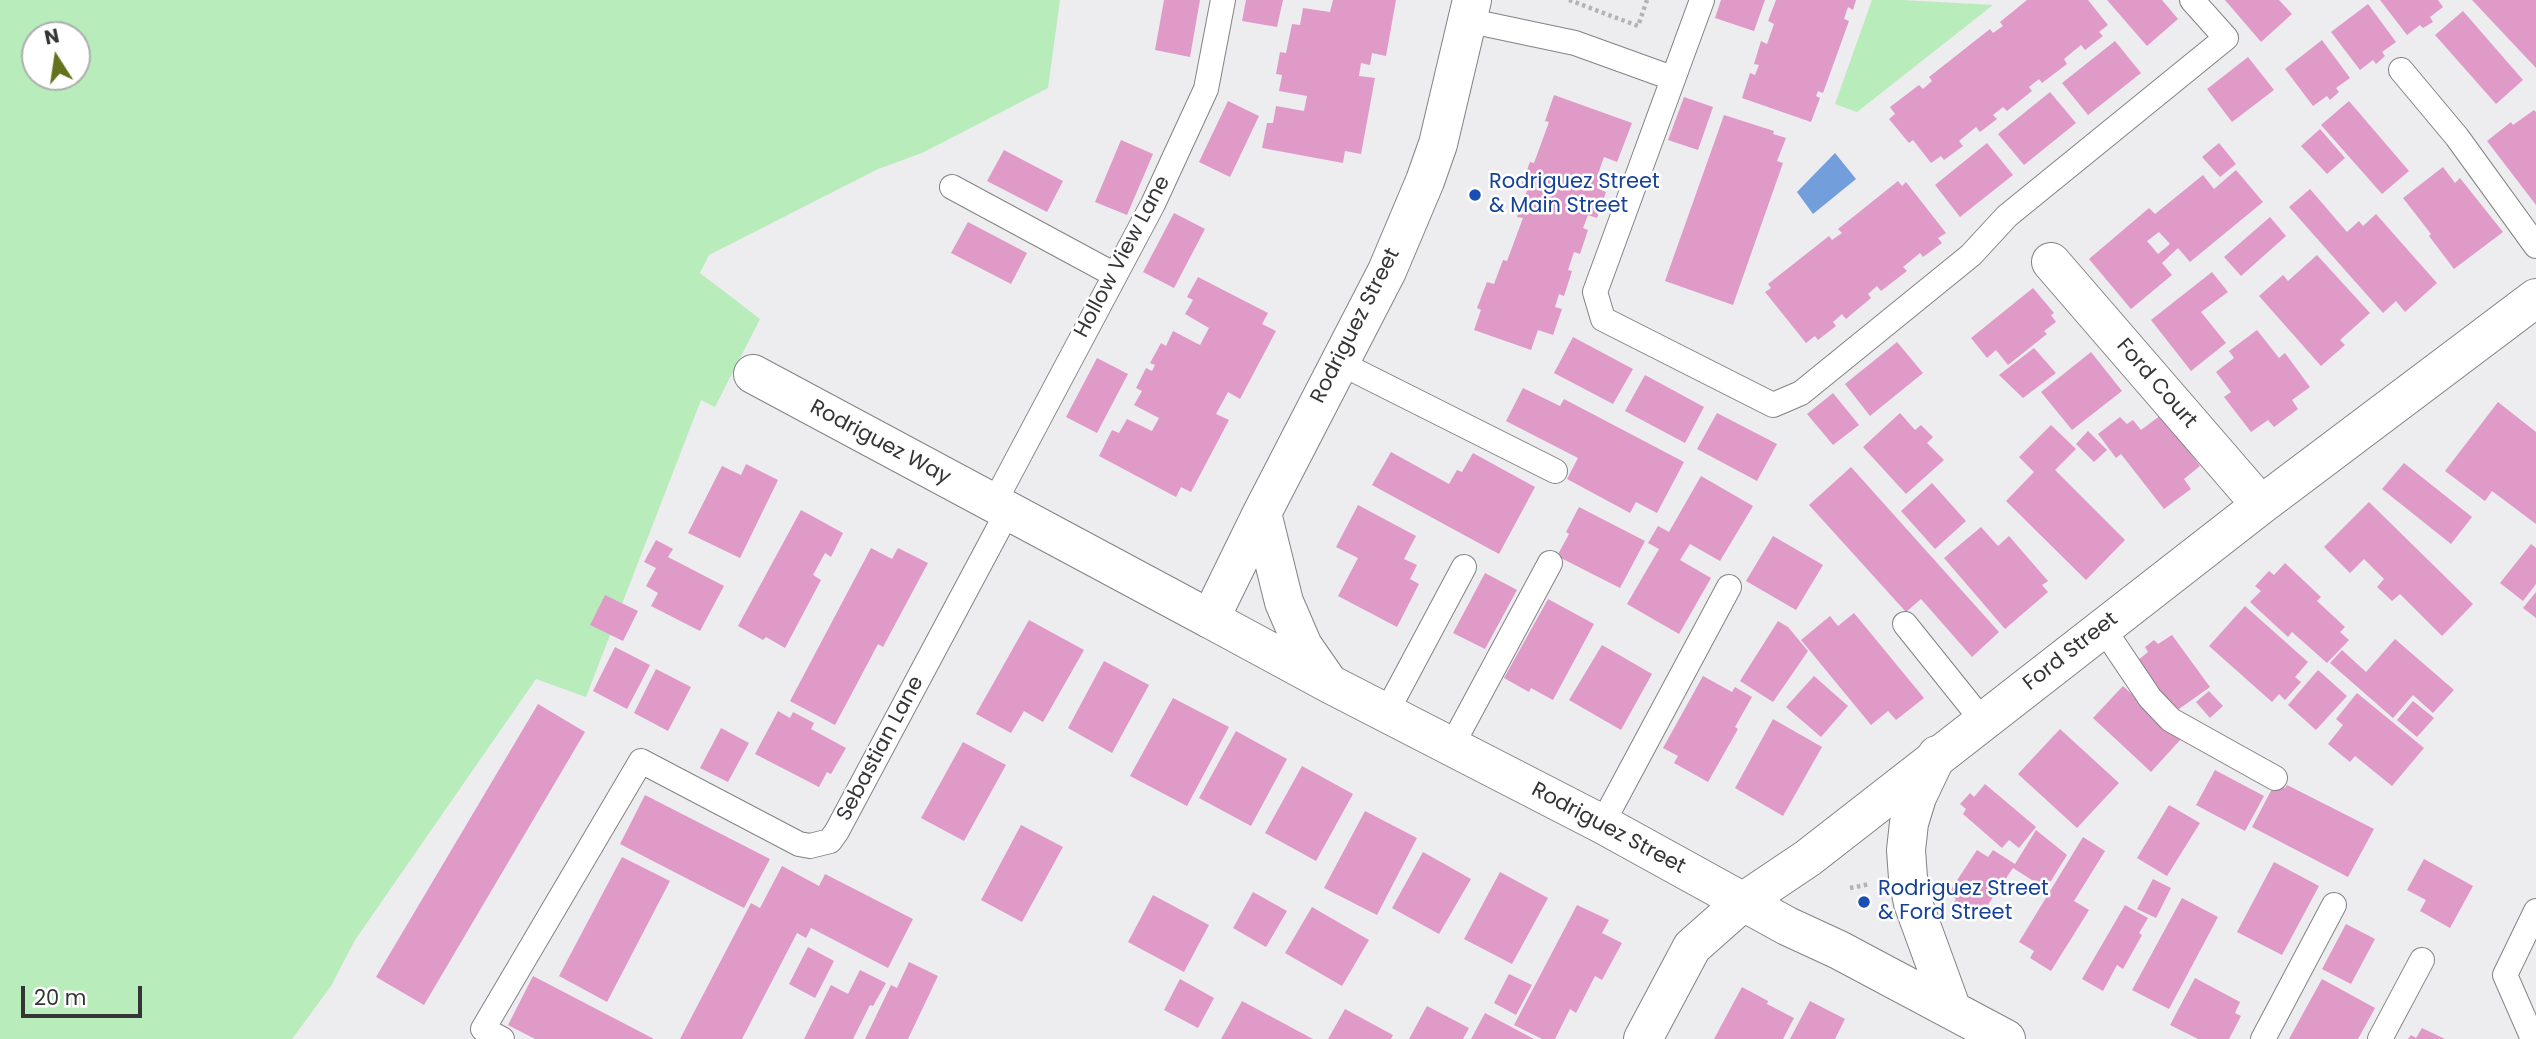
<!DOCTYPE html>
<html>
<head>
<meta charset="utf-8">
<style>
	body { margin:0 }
	#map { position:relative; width:2536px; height:1039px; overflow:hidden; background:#edecef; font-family:Poppins,sans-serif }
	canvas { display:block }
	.north { position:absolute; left:21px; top:21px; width:70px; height:70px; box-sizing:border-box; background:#fff; border:2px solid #aeaeaf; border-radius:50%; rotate:348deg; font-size:19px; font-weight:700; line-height:28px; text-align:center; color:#353436 }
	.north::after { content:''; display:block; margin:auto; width:24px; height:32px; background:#65721d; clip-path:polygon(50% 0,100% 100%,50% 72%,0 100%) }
	.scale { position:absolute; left:21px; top:986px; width:121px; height:32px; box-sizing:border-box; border:4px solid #353436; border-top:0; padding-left:9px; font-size:21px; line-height:24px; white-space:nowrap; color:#353436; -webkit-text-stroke:5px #fff; paint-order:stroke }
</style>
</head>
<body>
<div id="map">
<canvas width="2536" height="1039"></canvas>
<div class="north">N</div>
<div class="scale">20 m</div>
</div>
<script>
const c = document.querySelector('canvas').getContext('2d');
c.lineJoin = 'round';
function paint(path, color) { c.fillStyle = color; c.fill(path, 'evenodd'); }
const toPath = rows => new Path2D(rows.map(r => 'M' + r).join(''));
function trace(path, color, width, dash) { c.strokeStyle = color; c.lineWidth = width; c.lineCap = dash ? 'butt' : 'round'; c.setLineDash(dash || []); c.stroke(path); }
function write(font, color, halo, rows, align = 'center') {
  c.font = font + ' Poppins,sans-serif'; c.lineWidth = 5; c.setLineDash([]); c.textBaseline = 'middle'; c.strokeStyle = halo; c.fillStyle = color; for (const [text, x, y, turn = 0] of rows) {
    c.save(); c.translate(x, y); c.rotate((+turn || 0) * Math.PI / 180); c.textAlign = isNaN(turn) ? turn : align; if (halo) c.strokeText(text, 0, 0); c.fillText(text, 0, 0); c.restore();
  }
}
paint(toPath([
	[0,0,1060,0,1048,88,922,153,878,169,709,255,700,273,760,319,715,407,701,400,586,697,536,679,355,940,331,986,292,1039,0,1039],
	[35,35,77,35,77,77,35,77],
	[1872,0,1901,0,1993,5,1857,112,1835,104]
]), '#b8ecbb');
paint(toPath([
	[1835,153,1856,179,1813,214,1797,192]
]), '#729edb');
paint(toPath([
	[1164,0,1200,0,1190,57,1155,50],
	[1246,0,1283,0,1277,27,1242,21],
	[1333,0,1396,0,1386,56,1372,53,1370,65,1361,63,1359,76,1375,78,1361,154,1345,151,1343,163,1262,148,1267,123,1273,123,1276,106,1304,111,1307,96,1279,91,1282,75,1276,74,1280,52,1286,53,1292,24,1300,25,1303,8,1330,12],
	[1721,0,1765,0,1754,31,1715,18],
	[1776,0,1856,0,1853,10,1848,7,1844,19,1849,21,1823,93,1818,91,1816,96,1820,98,1811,122,1742,98,1750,73,1755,75,1759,65,1754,64,1761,41,1767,44,1774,24,1768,21],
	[2027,0,2088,0,2108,25,2099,32,2103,36,2085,50,2081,45,2064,59,2067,64,2042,83,2039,79,2029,87,2032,91,2007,111,2003,107,1993,115,1997,119,1980,132,1976,127,1959,141,1963,146,1944,160,1941,156,1931,163,1913,140,1909,143,1889,119,1895,114,1890,107,1919,85,1923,89,1932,81,1929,77,1990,29,1993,33,2003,26,2000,22],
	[2107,0,2162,0,2178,19,2147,46],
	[2225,0,2279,0,2292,14,2261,42],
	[2380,0,2438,0,2443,7,2430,17,2433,22,2423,28,2420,25,2407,35],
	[2472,0,2536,0,2536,68],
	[2368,4,2396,42,2382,52,2385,56,2376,64,2373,60,2360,70,2331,32],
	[2463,11,2523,80,2496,104,2435,35],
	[2322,40,2350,78,2336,88,2339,92,2330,100,2327,96,2313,106,2285,69],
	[2115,41,2141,73,2088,115,2062,83],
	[2248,57,2274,90,2232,122,2207,89],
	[2050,92,2076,123,2024,165,1998,134],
	[1554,95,1632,123,1617,162,1604,157,1598,174,1601,175,1597,188,1606,192,1597,218,1588,215,1583,228,1588,230,1580,254,1574,252,1568,270,1572,271,1564,296,1559,294,1555,307,1562,309,1553,335,1538,330,1531,350,1474,330,1481,310,1477,308,1487,282,1494,284,1503,260,1507,261,1523,218,1517,217,1527,191,1520,188,1530,162,1534,163,1549,122,1545,121],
	[1684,97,1713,107,1698,150,1668,140],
	[1228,101,1259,116,1230,177,1199,162],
	[2349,101,2409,171,2382,194,2321,125],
	[2534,110,2536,112,2536,205,2487,141,2511,122,2513,125],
	[1724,115,1774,131,1773,134,1786,138,1777,161,1783,163,1733,305,1665,281],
	[2320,129,2345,158,2327,174,2301,146],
	[1121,140,1153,154,1127,215,1095,202],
	[1987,143,2013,175,1960,217,1935,185],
	[2219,143,2236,164,2220,177,2202,157],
	[1004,150,1063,181,1047,212,987,181],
	[2443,167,2455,183,2460,178,2503,232,2454,269,2429,236,2431,234,2403,198],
	[2236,170,2263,202,2190,262,2178,248,2162,263,2172,275,2131,309,2089,259,2149,208,2155,214,2203,175,2214,189],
	[2159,232,2170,244,2158,254,2147,241],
	[1898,181,1902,186,1906,182,1946,233,1938,238,1942,243,1923,257,1920,253,1903,267,1907,271,1881,291,1877,286,1868,294,1871,298,1846,319,1842,314,1833,322,1836,326,1818,340,1815,336,1806,343,1765,292,1771,288,1768,284,1829,236,1832,240,1842,233,1838,229],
	[2310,189,2347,232,2359,221,2363,226,2376,214,2437,283,2405,312,2396,301,2383,313,2289,207],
	[1174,213,1205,229,1174,288,1143,272],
	[2270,217,2286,236,2241,276,2224,257],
	[968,222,1027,253,1011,284,951,253],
	[2317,255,2370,313,2340,340,2345,345,2321,366,2259,296,2283,275,2288,281],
	[2212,272,2228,292,2201,312,2226,343,2191,371,2151,320],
	[1198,277,1268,313,1262,324,1276,331,1240,399,1228,392,1216,414,1229,420,1191,492,1181,487,1176,497,1099,456,1112,430,1119,433,1127,419,1152,431,1159,418,1134,405,1142,391,1136,388,1146,368,1152,371,1155,365,1150,363,1161,343,1166,346,1173,331,1200,345,1209,328,1185,314,1193,300,1187,297],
	[2033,288,2054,313,2051,315,2056,322,2044,331,2047,334,2008,365,1996,350,1987,358,1971,338],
	[2257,330,2279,358,2285,353,2310,387,2292,400,2298,409,2274,427,2268,420,2251,432,2224,397,2231,392,2216,372,2234,358,2229,351],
	[1573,337,1633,369,1613,404,1554,373],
	[1897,342,1923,373,1870,416,1845,384],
	[2034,348,2056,373,2023,398,1999,375],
	[2091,352,2122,391,2072,430,2041,392],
	[1097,358,1128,374,1097,433,1066,417],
	[1645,375,1704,407,1685,443,1625,411],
	[1523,388,1560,406,1564,399,1684,462,1657,513,1636,502,1630,513,1567,479,1578,458,1506,421],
	[1833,393,1859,425,1833,445,1807,414],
	[2498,402,2536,432,2536,524,2492,491,2485,501,2445,471],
	[1717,413,1777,444,1757,481,1697,449],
	[1900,413,1915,430,1921,425,1933,437,1927,443,1944,460,1906,494,1863,447],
	[2161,415,2200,466,2184,479,2191,489,2164,509,2121,454,2116,458,2098,434,2120,417,2127,424,2133,420,2141,430],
	[2051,425,2076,449,2055,470,2125,540,2086,580,2006,501,2034,472,2019,457],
	[2088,431,2107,450,2094,462,2076,444],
	[1391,452,1449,484,1457,470,1462,472,1473,453,1535,487,1499,554,1372,485],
	[2404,463,2472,517,2451,544,2382,489],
	[746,464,778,480,740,558,688,533,722,466,741,475],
	[1851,467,1999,632,1972,657,1921,599,1906,612,1809,505],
	[1701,476,1753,506,1720,561,1690,544,1680,560,1711,578,1679,634,1627,604,1659,549,1648,543,1658,526,1669,532],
	[1932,483,1966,521,1935,549,1901,511],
	[2369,502,2473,604,2442,636,2400,594,2392,601,2377,587,2384,579,2364,559,2350,573,2324,547],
	[1358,505,1416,536,1404,559,1417,565,1410,579,1419,584,1397,627,1338,596,1358,558,1336,547],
	[1579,507,1645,541,1620,588,1557,556,1569,534,1566,532],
	[801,510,843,533,831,557,825,553,813,575,821,580,785,648,766,637,763,640,738,626],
	[1981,527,1998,546,2009,536,2048,581,2042,585,2048,592,2005,629,1944,558],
	[1773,536,1823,565,1796,610,1746,581],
	[656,540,673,549,668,557,724,586,700,631,651,606,658,593,646,586,656,568,644,562],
	[2531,544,2536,548,2536,584,2523,601,2500,583],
	[871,548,892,559,898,548,928,563,883,647,878,644,835,725,790,701],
	[2285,563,2321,597,2317,601,2345,627,2340,632,2349,640,2327,663,2292,632,2288,637,2250,602,2261,591,2255,586,2269,571,2274,575],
	[1485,573,1517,590,1485,649,1453,633],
	[2536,592,2536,618,2523,608],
	[605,595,638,611,623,641,590,625],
	[1548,599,1594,624,1553,700,1531,688,1529,692,1504,678],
	[2245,606,2308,662,2295,677,2301,682,2285,700,2279,694,2272,702,2209,646],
	[1854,613,1924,698,1896,720,1888,711,1871,725,1801,640,1830,616,1838,626],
	[1029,620,1084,650,1043,722,1024,711,1011,733,976,714],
	[1778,621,1788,627,1808,651,1773,702,1740,681],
	[2172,635,2210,687,2179,709,2164,698,2137,661,2148,652,2145,647,2154,640,2158,644],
	[2395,639,2454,690,2433,713,2413,695,2393,718,2330,663,2342,650,2366,672],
	[1602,645,1652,674,1621,730,1569,700],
	[615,647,650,665,627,709,593,691],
	[1104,661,1149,685,1112,753,1068,728],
	[656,669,691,687,668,731,634,713],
	[2318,670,2347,696,2316,730,2288,705],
	[1703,676,1732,692,1735,687,1752,697,1735,727,1738,729,1708,782,1674,763,1678,756,1663,748],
	[1814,676,1848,706,1821,737,1786,707],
	[2123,686,2181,739,2151,772,2093,718],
	[2209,691,2223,706,2210,718,2196,702],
	[2357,693,2424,748,2392,786,2355,756,2350,762,2328,744,2343,725,2336,719],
	[1173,698,1229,727,1187,806,1130,776],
	[2413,701,2434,718,2417,737,2397,720],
	[538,704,585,732,424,1005,376,977],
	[778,711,790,718,793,712,814,723,811,729,846,748,831,774,827,772,819,787,755,754],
	[1773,719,1822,747,1783,816,1735,788],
	[721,728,749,743,728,782,700,768],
	[2060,729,2119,783,2077,828,2018,774],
	[1236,731,1287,759,1251,826,1199,798],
	[963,742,1006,765,964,841,921,818],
	[1302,766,1353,794,1316,861,1265,833],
	[2215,770,2264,796,2245,831,2196,805],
	[2275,783,2285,788,2287,785,2374,829,2348,877,2252,827],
	[1985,784,2036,827,2019,848,2009,840,2002,848,1963,814,1966,809,1960,804,1970,793,1974,797],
	[645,795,770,859,744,908,620,844],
	[2169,805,2200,823,2167,876,2137,858],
	[1365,811,1417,838,1377,915,1324,888],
	[1021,825,1063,847,1022,922,981,900],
	[2036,830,2067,855,2046,889,2013,868,1981,915,1967,906,1962,913,1951,906,1956,899,1948,894,1977,850,1988,857,1993,850,2015,864],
	[2083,837,2105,851,2074,901,2089,910,2051,971,2030,958,2034,951,2019,942],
	[1423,852,1471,879,1439,934,1392,908],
	[622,857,670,881,607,1002,559,976],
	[2424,859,2473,886,2450,928,2420,911,2426,900,2407,890],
	[2274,862,2319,886,2282,955,2237,932],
	[782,866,819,886,825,874,913,919,888,968,811,928,806,938,797,933,742,1039,680,1039,751,903,760,908],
	[1500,872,1548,898,1512,964,1464,939],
	[2153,879,2171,888,2156,918,2137,909],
	[1253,892,1287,911,1266,947,1233,928],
	[1153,895,1209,925,1184,972,1128,942],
	[2182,898,2218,917,2169,1009,2132,990],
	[1577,905,1609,920,1602,933,1622,943,1602,980,1595,976,1576,1013,1570,1009,1555,1039,1542,1039,1514,1025],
	[2125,905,2148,918,2139,933,2142,935,2123,969,2117,965,2103,991,2082,979],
	[1312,907,1369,940,1342,986,1285,953],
	[2346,924,2375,939,2351,984,2322,969],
	[808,947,834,961,815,998,789,984],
	[909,962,938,976,908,1039,865,1039,891,985,897,988],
	[860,970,886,983,873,1006,870,1005,853,1039,804,1039,831,985,848,994],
	[1509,974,1532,985,1516,1015,1494,1003],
	[533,976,654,1039,535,1039,508,1025],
	[2195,978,2240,1002,2235,1013,2241,1016,2229,1039,2198,1039,2170,1025],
	[1180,979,1214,998,1198,1028,1164,1010],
	[2322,979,2375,1008,2358,1039,2289,1039],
	[1742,987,1768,1001,1767,1004,1794,1018,1783,1039,1714,1039],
	[1242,1001,1313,1039,1221,1039],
	[1810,1001,1845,1019,1835,1039,1790,1039],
	[1427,1006,1469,1028,1463,1039,1409,1039],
	[1345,1009,1393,1035,1391,1039,1328,1039],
	[1485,1013,1534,1039,1471,1039],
	[2422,1028,2445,1039,2408,1039,2411,1035,2416,1038]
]), '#e09ac8');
const service = toPath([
	[1702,0,1595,292,1603,319,1773,405,1801,393,1971,255,2007,216,2226,38,2192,0],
	[1466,20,1575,43,1672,78],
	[2401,70,2457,137,2536,246],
	[952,187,1115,275],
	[1338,362,1555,471],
	[994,503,1153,204,1206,89,1223,0],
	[1905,624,1982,720],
	[2103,628,2150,698,2171,720,2275,778],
	[1386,713,1464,567],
	[1451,747,1550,563],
	[1602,824,1729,587],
	[502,1039,483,1029,641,761,799,844,810,846,830,841,837,831,1008,511],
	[2263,1039,2334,905],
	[2380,1039,2422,960],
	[2533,1039,2505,975,2536,911]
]);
const minor = toPath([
	[2051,262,2261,505],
	[753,374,1210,619],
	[1643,1039,1692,947,1744,901,1808,858,2261,505,2536,298]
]);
const tertiary = toPath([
	[1472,0,1438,144,1425,181,1387,271,1262,513,1210,619,1330,684,1602,824,1787,926,1839,950,2006,1039],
	[1262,513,1284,602,1303,646,1328,682],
	[1937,755,1917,797,1909,823,1906,850,1908,878,1913,903,1952,1010]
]);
trace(service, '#838284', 26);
trace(minor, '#838284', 40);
trace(tertiary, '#838284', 40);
trace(toPath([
	[1569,0,1638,26,1647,0],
	[1850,888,1870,884]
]), '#b4b3b6', 4.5, [3.5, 3.5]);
trace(service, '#fff', 24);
trace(minor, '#fff', 38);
trace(tertiary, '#fff', 38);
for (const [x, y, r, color] of [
	[1475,195,7,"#1a4fb4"],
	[1864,902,7,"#1a4fb4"]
]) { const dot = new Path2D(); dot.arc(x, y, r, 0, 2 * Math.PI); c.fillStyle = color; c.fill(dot); trace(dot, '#fff', 2.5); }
write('21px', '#164399', '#fff', [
	["Rodriguez Street",1489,183],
	["& Main Street",1489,207],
	["Rodriguez Street",1878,890],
	["& Ford Street",1878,914]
], 'left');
write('21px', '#353436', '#fff', [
	["Hollow View Lane",1123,257,-62],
	["Rodriguez Street",1356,326,-63],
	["Ford Court",2156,384,49],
	["Rodriguez Way",880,443,28],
	["Ford Street",2071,652,-38],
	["Sebastian Lane",881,749,-62],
	["Rodriguez Street",1608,829,28]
]);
</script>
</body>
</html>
